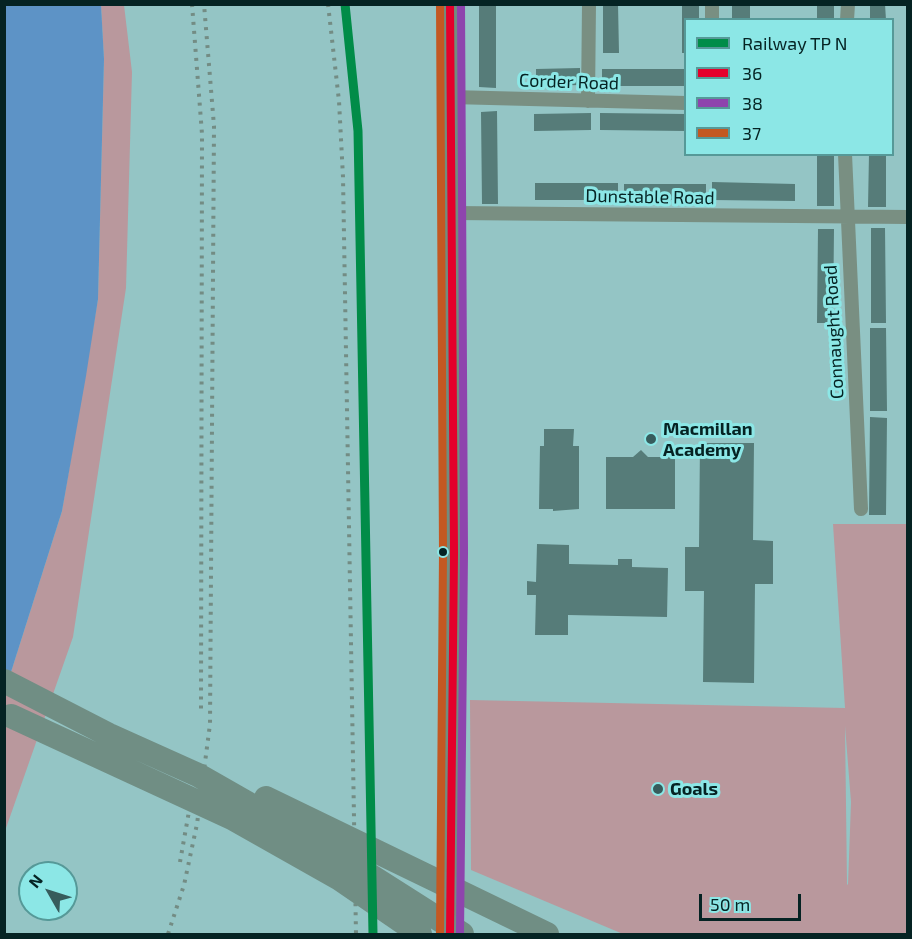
<!DOCTYPE html>
<html>
<head>
<meta charset="utf-8">
<style>
	body { margin:0 }
	#map { position:relative; width:912px; height:939px; overflow:hidden; background:#94c5c5; font-family:"Exo 2",sans-serif }
	canvas { display:block }
	.frame { position:absolute; inset:0; border:6px solid #052323; pointer-events:none }
	.legend { position:absolute; left:684px; top:18px; width:210px; height:138px; box-sizing:border-box; background:#8ce7e6; border:2px solid #569998; margin:0; padding:8px 10px; list-style:none; font-size:18px; color:#052323 }
	.legend li { display:flex; align-items:center; gap:12px; height:30px }
	.legend b { width:30px; border:2px solid #569998 }
	.north { position:absolute; left:18px; top:861px; width:60px; height:60px; box-sizing:border-box; background:#8ce7e6; border:2px solid #569998; border-radius:50%; rotate:309deg; font-size:16px; font-weight:700; line-height:24px; text-align:center; color:#052323 }
	.north::after { content:''; display:block; margin:auto; width:21px; height:27px; background:#375c5c; clip-path:polygon(50% 0,100% 100%,50% 72%,0 100%) }
	.scale { position:absolute; left:699px; top:894px; width:102px; height:27px; box-sizing:border-box; border:3px solid #052323; border-top:0; padding-left:8px; font-size:18px; line-height:21px; white-space:nowrap; color:#052323; -webkit-text-stroke:4px #8ce7e6; paint-order:stroke }
</style>
</head>
<body>
<div id="map">
<canvas width="912" height="939"></canvas>
<div class="frame"></div>
<ul class="legend">
<li><b style="height:8px;background:#018c48"></b>Railway TP N</li>
<li><b style="height:8px;background:#e4002b"></b>36</li>
<li><b style="height:8px;background:#8e44ad"></b>38</li>
<li><b style="height:8px;background:#c35822"></b>37</li>
</ul>
<div class="north">N</div>
<div class="scale">50 m</div>
</div>
<script>
const c = document.querySelector('canvas').getContext('2d');
c.lineJoin = 'round';
function paint(path, color) { c.fillStyle = color; c.fill(path, 'evenodd'); }
const toPath = rows => new Path2D(rows.map(r => 'M' + r).join(''));
function trace(path, color, width, dash) { c.strokeStyle = color; c.lineWidth = width; c.lineCap = dash ? 'butt' : 'round'; c.setLineDash(dash || []); c.stroke(path); }
function write(font, color, halo, rows, align = 'center') {
  c.font = font + ' "Exo 2",sans-serif'; c.lineWidth = 6; c.setLineDash([]); c.textBaseline = 'middle'; c.strokeStyle = halo; c.fillStyle = color; for (const [text, x, y, turn = 0] of rows) {
    c.save(); c.translate(x, y); c.rotate((+turn || 0) * Math.PI / 180); c.textAlign = isNaN(turn) ? turn : align; if (halo) c.strokeText(text, 0, 0); c.fillText(text, 0, 0); c.restore();
  }
}
paint(toPath([
	[101,5,124,5,132,72,126,288,73,637,5,831,5,691,62,511,98,299,104,59],
	[833,524,907,524,907,934,623,934,471,870,470,700,845,708],
	[845,726,851,802,848,885,847,884]
]), '#b9989d');
paint(toPath([
	[5,5,101,5,104,59,98,299,86,376,62,511,5,691]
]), '#5d93c6');
paint(toPath([
	[479,4,496,4,496,88,479,87],
	[603,4,618,4,619,53,603,53],
	[682,4,699,4,699,20,686,20,686,53,682,53],
	[732,4,750,4,750,20,732,20],
	[817,4,834,4,834,20,817,20],
	[870,4,885,4,886,20,870,20],
	[580,68,580,85,536,86,536,69],
	[602,69,686,69,686,86,602,86],
	[497,111,498,204,482,204,481,112],
	[591,113,591,130,534,131,534,114],
	[600,113,686,114,686,131,600,130],
	[817,154,834,154,834,206,817,206],
	[869,154,886,154,886,207,868,207],
	[712,182,795,184,795,201,712,200],
	[535,183,618,183,618,200,535,200],
	[624,184,706,184,706,200,624,200],
	[871,228,885,228,886,323,871,323],
	[818,229,834,229,833,323,817,323],
	[870,328,886,328,887,411,870,411],
	[870,417,887,418,886,515,869,515],
	[544,429,574,429,573,446,579,446,579,509,553,511,553,509,539,509,540,446,544,446],
	[700,443,754,443,753,540,773,541,773,584,755,584,754,683,703,682,704,591,685,591,685,547,699,547],
	[641,450,648,457,675,457,675,509,606,509,606,457,633,457],
	[537,544,569,545,569,564,618,565,618,559,632,559,632,567,668,568,667,617,568,615,568,635,535,635,536,595,527,595,527,581,536,582]
]), '#567c79');
trace(toPath([
	[712,20,712,4],
	[847,20,848,4],
	[451,97,686,103],
	[588,101,589,4],
	[845,154,861,509],
	[453,213,908,217]
]), '#798f82', 14);
trace(toPath([
	[450,934,454,553,450,4]
]), '#718d7e', 18);
trace(toPath([
	[192,4,202,134,201,711],
	[328,4,339,101,343,177,356,934],
	[180,862,194,783],
	[168,934,184,885,197,824,210,724,214,126,204,4]
]), '#738c84', 4, [3, 6]);
trace(toPath([
	[4,681,109,735,198,775,333,852,462,934],
	[11,716,232,818,340,879,420,934],
	[266,798,547,934]
]), '#708e84', 24);
trace(toPath([
	[450,934,454,553,450,4]
]), '#e4002b', 8);
trace(toPath([
	[460,934,464,553,461,4]
]), '#8e44ad', 8);
trace(toPath([
	[440,934,443,553,440,4]
]), '#c35822', 8);
trace(toPath([
	[345,4,358,131,373,934]
]), '#018c48', 9);
for (const [x, y, r, color] of [
	[651,439,6,"#375c5c"],
	[443,552,5,"#052323"],
	[658,789,6,"#375c5c"]
]) { const dot = new Path2D(); dot.arc(x, y, r, 0, 2 * Math.PI); c.fillStyle = color; c.fill(dot); trace(dot, '#8ce7e6', 2); }
write('18px', '#052323', '#8ce7e6', [
	["Corder Road",569,82,2],
	["Dunstable Road",650,197,1],
	["Connaught Road",834,332,-93]
]);
write('bold 18px', '#052323', '#8ce7e6', [
	["Macmillan",663,429],
	["Academy",663,450],
	["Goals",670,789]
], 'left');
</script>
</body>
</html>
